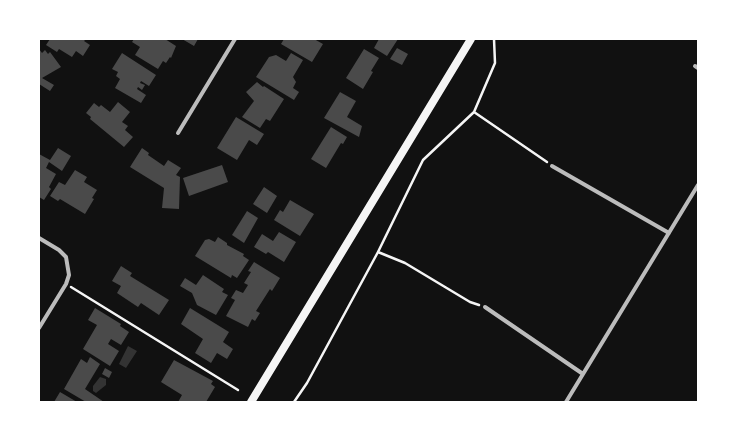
<!DOCTYPE html>
<html>
<head>
<meta charset="utf-8">
<style>
	body { margin:0 }
	#map { position:relative; width:737px; height:441px; overflow:hidden; background:#111; font-family:"Space Grotesk",sans-serif }
	canvas { display:block }
	.frame { position:absolute; inset:0; border:40px solid #fff; pointer-events:none }
</style>
</head>
<body>
<div id="map">
<canvas width="737" height="441"></canvas>
<div class="frame"></div>
</div>
<script>
const c = document.querySelector('canvas').getContext('2d');
c.lineJoin = 'round';
function paint(path, color) { c.fillStyle = color; c.fill(path, 'evenodd'); }
const toPath = rows => new Path2D(rows.map(r => 'M' + r).join(''));
function trace(path, color, width, dash) { c.strokeStyle = color; c.lineWidth = width; c.lineCap = dash ? 'butt' : 'round'; c.setLineDash(dash || []); c.stroke(path); }
paint(toPath([
	[128,346,137,351,126,368,119,364],
	[100,377,106,379,106,385,96,393,93,391,93,386]
]), '#333');
paint(toPath([
	[50,39,86,39,84,41,90,45,83,56,76,51,72,57,59,49,57,52,46,45],
	[134,39,165,39,176,46,171,58,170,57,166,63,163,61,158,69,135,55,140,47,132,42],
	[182,39,198,39,194,46],
	[284,39,314,39,323,44,312,62,281,44],
	[379,39,398,39,387,56,374,48],
	[397,48,408,54,402,65,390,59],
	[39,49,42,53,45,50,48,54,50,52,61,67,42,78,54,85,50,91,39,84],
	[364,49,379,58,371,71,373,72,363,89,346,78],
	[122,53,156,75,149,86,141,81,140,83,145,85,142,90,138,87,137,89,146,95,141,103,115,88,120,79,116,76,118,72,112,69],
	[291,53,303,60,293,77,296,82,293,88,299,92,294,100,256,77,269,57,276,55,286,61],
	[257,82,263,87,264,86,284,99,270,121,266,119,260,128,242,117,254,101,246,92],
	[340,92,356,101,347,117,362,126,359,137,324,118],
	[118,102,130,112,122,122,128,126,125,130,133,137,124,147,90,119,91,117,86,113,94,103,99,107,101,105,110,112],
	[236,117,264,134,257,145,249,140,237,160,217,148],
	[331,127,347,137,343,144,341,143,326,168,311,159],
	[58,148,71,156,62,171,49,162,46,168,56,174,49,187,51,189,44,200,39,197,39,154,50,160],
	[142,148,149,153,148,155,164,166,168,160,181,168,176,175,180,177,179,209,162,208,164,188,130,167],
	[222,165,228,182,189,196,183,178],
	[75,170,87,177,84,182,97,190,92,198,94,199,85,214,60,199,58,201,50,196,59,182,65,185],
	[264,187,277,196,267,213,253,204],
	[290,200,314,214,300,236,274,220,280,210,283,212],
	[247,211,258,218,244,243,232,235],
	[279,232,296,242,284,262,268,252,266,254,254,247,262,234,273,241],
	[218,237,227,243,227,245,244,254,243,256,249,260,237,278,232,275,231,278,195,256,205,240,209,239,215,242],
	[254,262,280,278,272,291,270,289,256,311,260,313,255,321,252,319,248,327,226,316,235,300,231,298,236,290,243,293,248,285,244,283,251,272,248,271],
	[121,266,132,273,130,276,169,300,159,315,141,303,138,307,117,293,121,286,112,281],
	[203,275,224,289,222,292,228,295,216,315,197,305,192,293,180,286,185,278,196,285],
	[95,308,121,324,120,326,129,332,121,345,111,339,108,344,119,351,110,366,83,349,97,325,88,320],
	[190,308,229,332,223,342,233,349,227,359,217,353,211,363,195,353,203,339,181,324],
	[90,357,100,364,85,389,104,402,86,402,64,389,81,359,87,363],
	[174,360,213,381,211,384,215,387,206,402,178,402,182,395,161,382],
	[105,368,112,372,109,378,102,374],
	[60,392,77,402,54,402]
]), '#4a4a4a');
trace(toPath([
	[474,112,547,162],
	[378,252,405,263,470,302,479,305],
	[71,287,238,390],
	[294,402,307,383,378,252,423,160,474,112,495,63,494,39]
]), '#f5f5f5', 2.5);
trace(toPath([
	[695,66,698,68],
	[178,133,235,39],
	[552,166,669,233],
	[39,238,59,250,66,257,69,275,66,284,39,328],
	[485,307,583,374],
	[566,402,698,185]
]), '#bcbcbc', 4);
trace(toPath([
	[251,402,471,39]
]), '#f5f5f5', 8);
</script>
</body>
</html>
